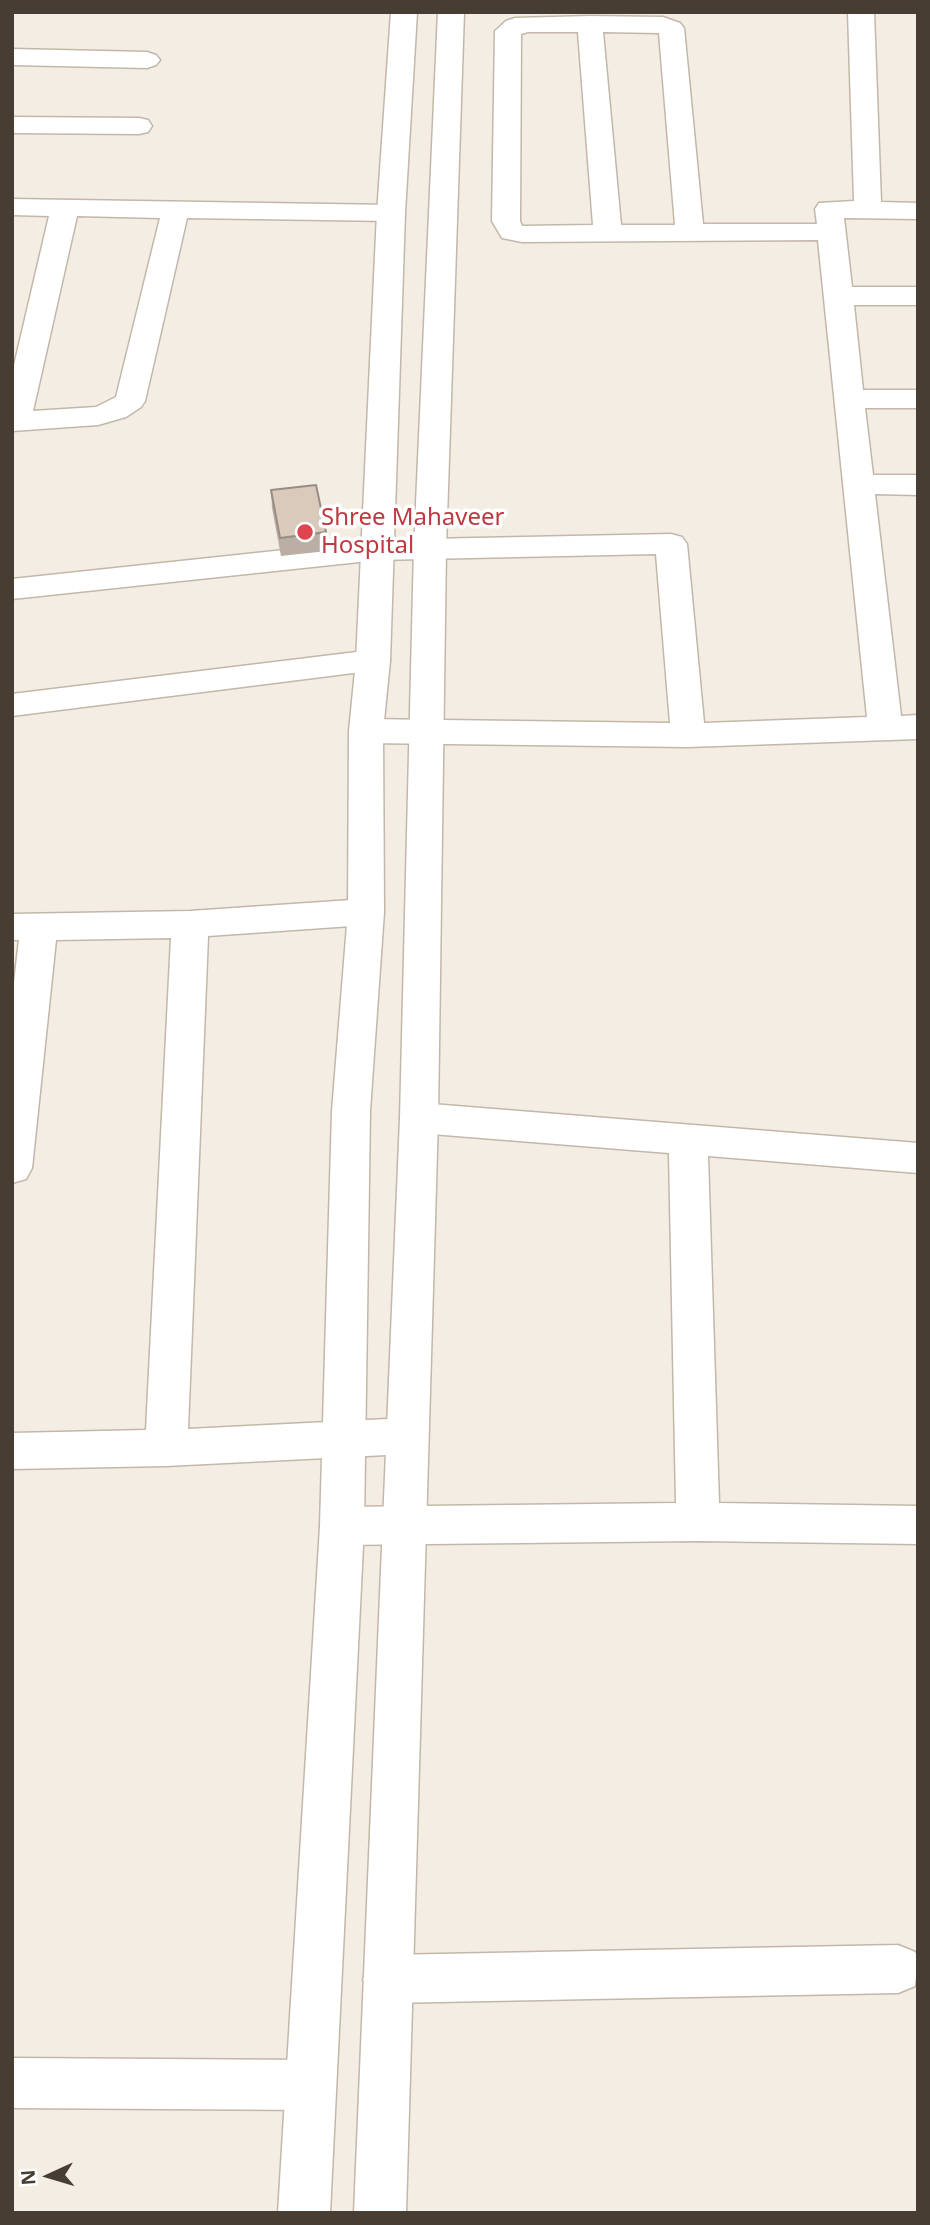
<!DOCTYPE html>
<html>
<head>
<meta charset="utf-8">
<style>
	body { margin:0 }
	#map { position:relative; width:930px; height:2225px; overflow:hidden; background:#f4ede4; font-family:"Noto Sans",sans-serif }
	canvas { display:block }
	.frame { position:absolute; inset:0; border:14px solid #473d33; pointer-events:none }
	.north { position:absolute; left:14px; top:2141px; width:70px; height:70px; -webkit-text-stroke:5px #fff; paint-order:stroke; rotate:266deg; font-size:19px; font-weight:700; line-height:28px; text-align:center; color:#473d33 }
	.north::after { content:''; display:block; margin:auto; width:24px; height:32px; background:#473d33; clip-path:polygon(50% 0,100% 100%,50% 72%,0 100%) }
</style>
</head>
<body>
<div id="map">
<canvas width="930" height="2225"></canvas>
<div class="frame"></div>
<div class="north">N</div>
</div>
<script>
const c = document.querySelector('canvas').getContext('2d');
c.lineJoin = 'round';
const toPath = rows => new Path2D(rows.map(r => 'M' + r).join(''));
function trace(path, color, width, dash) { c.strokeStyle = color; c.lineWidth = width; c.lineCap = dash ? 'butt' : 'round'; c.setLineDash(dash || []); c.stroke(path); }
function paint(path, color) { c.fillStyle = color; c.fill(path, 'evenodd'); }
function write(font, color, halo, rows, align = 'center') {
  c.font = font + ' "Noto Sans",sans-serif'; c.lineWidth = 7; c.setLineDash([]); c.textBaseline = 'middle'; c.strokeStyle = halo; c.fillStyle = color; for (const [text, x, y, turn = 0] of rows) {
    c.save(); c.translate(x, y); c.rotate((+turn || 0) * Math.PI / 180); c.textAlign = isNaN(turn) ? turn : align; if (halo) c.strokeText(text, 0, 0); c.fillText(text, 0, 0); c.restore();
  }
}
const minor = toPath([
	[848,12,874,12,881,202,918,203,918,219,844,218,852,287,918,287,918,305,854,305,863,390,918,390,918,408,865,408,873,475,918,475,918,495,875,494,901,716,918,715,918,739,688,747,366,743,354,739,349,731,354,723,366,719,670,723,656,554,378,560,12,599,12,579,378,540,671,534,682,537,687,544,704,723,867,717,818,240,522,242,502,238,492,221,495,31,506,21,515,18,590,16,663,17,680,23,684,28,703,224,817,224,815,209,819,203,854,201,848,12],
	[528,32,578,32,593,225,522,226,520,221,521,34,528,32],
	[603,32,659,33,675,225,621,225,603,32],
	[12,49,147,52,156,55,160,60,156,65,147,68,12,65,12,49],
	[12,117,139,118,148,120,152,126,148,132,139,134,12,133,12,117],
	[12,199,391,205,401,207,405,213,401,219,391,221,187,218,145,401,141,407,126,417,98,425,12,431,12,374,49,216,12,215,12,199],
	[77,216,160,218,116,397,96,407,33,411,77,216],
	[373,650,385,653,390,661,385,669,12,716,12,694,373,650],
	[366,899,379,903,384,912,379,921,366,925,208,936,188,1429,407,1418,422,1423,428,1436,422,1449,407,1454,166,1466,12,1469,12,1433,146,1430,171,938,56,940,32,1168,26,1179,12,1183,12,1000,19,940,12,940,12,914,190,911,366,899],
	[419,1103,918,1143,918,1173,708,1156,719,1503,918,1506,918,1544,698,1541,342,1545,327,1540,320,1526,327,1512,342,1507,676,1503,669,1153,419,1133,405,1129,400,1118,405,1107,419,1103],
	[898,1945,915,1952,918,1958,915,1986,898,1993,388,2003,371,1996,363,1979,371,1962,388,1955,898,1945],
	[12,2058,311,2060,329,2067,336,2085,329,2103,311,2110,12,2108,12,2058]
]);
const tertiary = toPath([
	[391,12,417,12,405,213,390,661,383,731,384,912,370,1111,364,1526,330,2213,278,2213,320,1526,332,1111,348,912,349,731,356,661,377,213,391,12],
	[438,12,464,12,446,548,438,1118,406,2213,354,2213,400,1118,414,548,438,12]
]);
trace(minor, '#c3b7a9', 3);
trace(tertiary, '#c3b7a9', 3);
paint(minor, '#fff');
paint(tertiary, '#fff');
paint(toPath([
	[271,490,326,532,327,551,281,556,272,508]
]), '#bbaea2');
const building = toPath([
	[316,485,326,532,280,538,271,490,316,485]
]);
paint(building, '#d9cabc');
trace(building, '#988d84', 2);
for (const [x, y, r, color] of [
	[305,532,9,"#e0444e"]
]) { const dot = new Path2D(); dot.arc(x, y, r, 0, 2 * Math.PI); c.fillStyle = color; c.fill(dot); trace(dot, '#fff', 2.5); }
write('24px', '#be3a42', '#fff', [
	["Shree Mahaveer",321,518],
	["Hospital",321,546]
], 'left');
</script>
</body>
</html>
